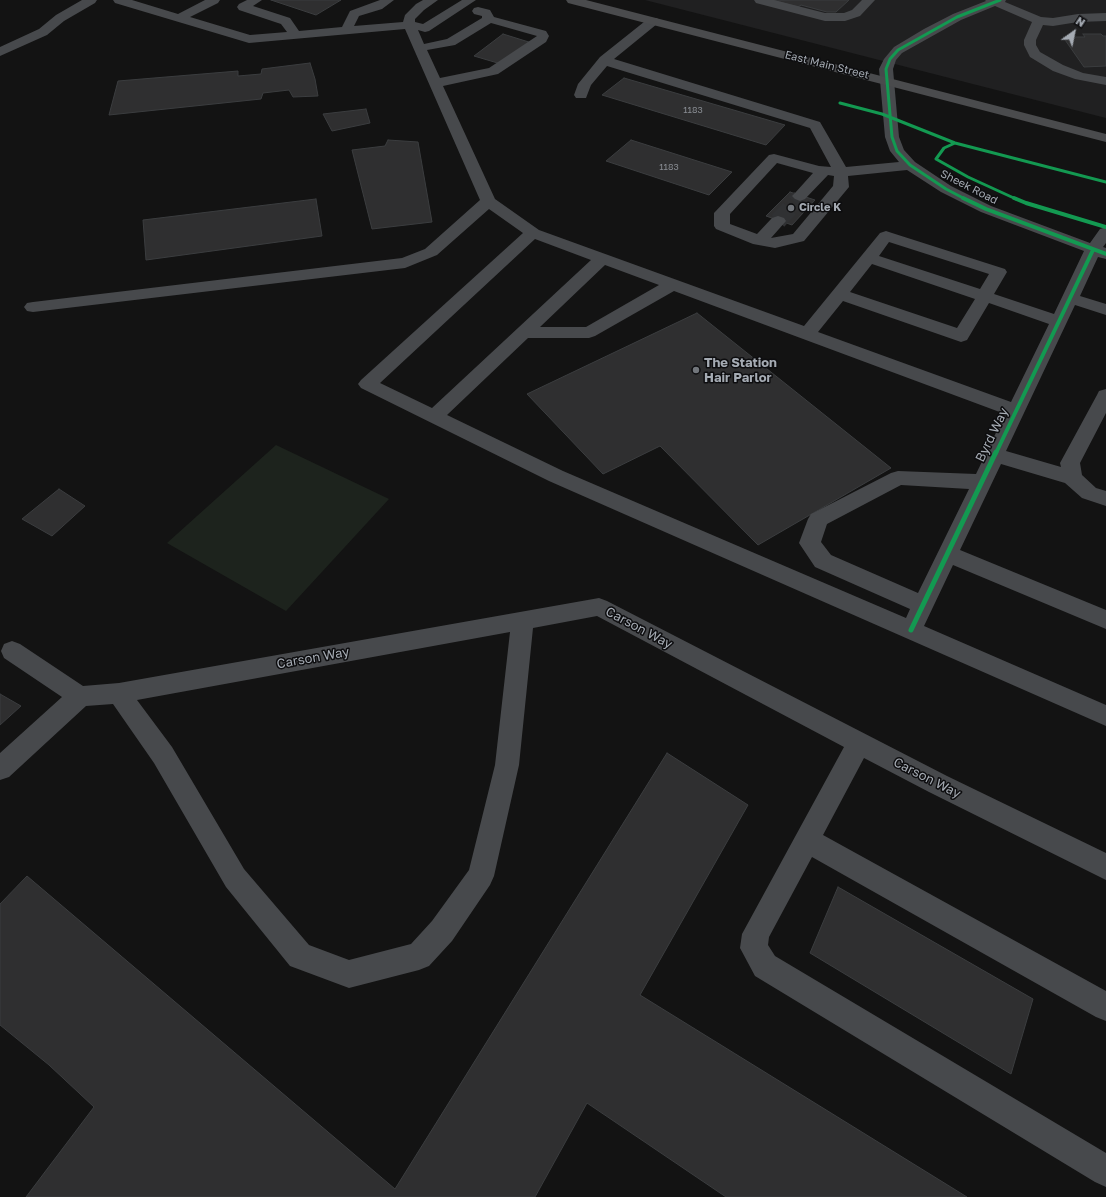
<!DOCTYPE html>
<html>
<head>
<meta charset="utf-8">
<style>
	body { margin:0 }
	#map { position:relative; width:1106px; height:1197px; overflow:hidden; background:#131313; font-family:"Golos Text",sans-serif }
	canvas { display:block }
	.north { position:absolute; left:1054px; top:12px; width:40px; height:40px; -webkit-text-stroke:3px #0d0d0f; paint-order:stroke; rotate:33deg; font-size:11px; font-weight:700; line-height:16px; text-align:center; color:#a5abb3 }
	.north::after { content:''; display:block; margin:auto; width:14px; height:18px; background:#a5abb3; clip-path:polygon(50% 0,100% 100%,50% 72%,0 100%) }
</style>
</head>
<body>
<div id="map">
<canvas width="1106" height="1197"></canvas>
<div class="north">N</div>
</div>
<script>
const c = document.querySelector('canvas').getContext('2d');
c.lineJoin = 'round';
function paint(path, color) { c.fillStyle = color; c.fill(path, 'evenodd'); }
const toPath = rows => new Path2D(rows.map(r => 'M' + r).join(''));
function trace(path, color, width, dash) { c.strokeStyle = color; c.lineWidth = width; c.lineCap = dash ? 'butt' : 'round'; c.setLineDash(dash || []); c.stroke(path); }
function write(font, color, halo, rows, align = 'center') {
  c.font = font + ' "Golos Text",sans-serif'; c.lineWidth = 3; c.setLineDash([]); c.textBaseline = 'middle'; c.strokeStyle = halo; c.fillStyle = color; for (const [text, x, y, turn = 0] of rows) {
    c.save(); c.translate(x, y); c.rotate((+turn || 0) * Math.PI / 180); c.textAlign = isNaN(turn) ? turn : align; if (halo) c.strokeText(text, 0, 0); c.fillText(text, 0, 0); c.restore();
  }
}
paint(toPath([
	[645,0,1106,0,1106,118,969,83]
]), '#202021');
paint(toPath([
	[276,445,389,499,286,611,167,543]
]), '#1d231d');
const building = toPath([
	[271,0,341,0,316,15,271,0],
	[772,0,849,0,836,12,827,12,801,5,798,7,772,0],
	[503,34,532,43,501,64,474,56,503,34],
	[1083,34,1101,34,1103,36,1106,36,1106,66,1084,67,1063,37,1085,37,1083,34],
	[310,63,315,79,318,96,293,97,289,90,263,93,261,99,109,115,118,81,238,71,238,76,261,74,262,69,310,63],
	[624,78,785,125,766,145,602,95,624,78],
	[366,109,370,123,332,131,323,114,366,109],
	[388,140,418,142,432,222,372,229,352,150,385,146,388,140],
	[631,140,732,172,709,195,606,161,631,140],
	[790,192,815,200,792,225,766,216,790,192],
	[316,199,322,236,146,260,143,220,316,199],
	[697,313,891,468,758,545,660,446,603,474,527,394,697,313],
	[59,489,85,506,52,536,22,519,59,489],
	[0,694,21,706,0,725,0,694],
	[667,753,748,805,640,995,967,1197,726,1197,587,1103,535,1197,26,1197,94,1107,49,1065,0,1025,0,904,27,876,395,1189,667,753],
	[838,887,1033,999,1011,1074,810,953,838,887]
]);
paint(building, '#2f2f30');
trace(building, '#3b3d3f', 1);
trace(toPath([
	[798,199,800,196]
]), '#303133', 14, [14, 6]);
trace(toPath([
	[778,221,799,198]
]), '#303133', 17, [17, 8]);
paint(toPath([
	[82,0,97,0,95,3,64,21,47,35,0,56,0,47,39,29,56,15,82,0],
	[113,0,132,0,178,14,205,0,220,0,218,3,190,17,250,35,287,32,281,24,239,10,237,7,239,4,247,0,262,0,253,6,290,18,299,31,342,27,350,11,380,0,394,0,382,9,359,16,354,26,403,22,405,15,416,4,423,0,438,0,424,10,415,19,415,22,423,24,462,0,476,0,429,31,425,32,418,30,424,44,447,39,482,18,482,16,474,14,472,11,474,8,478,7,490,10,494,17,546,31,549,36,546,42,498,74,443,86,495,199,539,230,804,326,880,233,886,231,892,233,1005,269,1007,272,994,294,1054,314,1084,251,981,212,941,192,907,170,848,176,849,187,804,241,775,248,753,244,716,229,714,226,714,213,769,155,774,154,819,166,831,167,810,128,607,66,591,85,586,98,576,98,574,95,578,84,600,57,649,18,657,18,659,21,657,24,614,59,820,122,846,167,899,162,890,151,885,137,879,69,884,59,894,47,924,29,953,14,986,1,985,0,1006,0,1005,2,1041,17,1053,18,1078,14,1106,13,1106,21,1078,22,1053,26,1043,25,1036,40,1036,45,1040,52,1063,65,1083,73,1106,77,1106,85,1075,79,1053,71,1030,57,1024,45,1024,40,1032,22,995,6,961,20,902,53,896,60,893,69,899,137,904,150,915,162,951,186,991,206,1090,243,1100,229,1106,227,1106,243,1103,247,1106,248,1106,259,1098,257,1080,296,1106,304,1106,315,1075,305,1006,451,1061,467,1060,463,1097,395,1099,391,1106,389,1106,413,1080,463,1082,475,1096,488,1106,491,1106,506,1082,498,1065,483,1001,464,960,550,1106,610,1106,629,953,565,924,626,1106,705,1106,726,549,481,361,388,358,384,361,380,523,233,489,209,437,255,405,268,33,312,27,311,24,307,27,303,33,302,402,258,425,249,480,200,405,29,249,43,115,3,113,0],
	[491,23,537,36,489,68,440,78,427,50,455,45,491,23],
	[777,163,813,173,795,193,792,196,795,199,800,201,805,199,828,175,834,176,833,186,793,234,771,238,786,221,784,218,778,216,772,218,757,234,730,224,730,214,777,163],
	[535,239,591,260,432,408,380,383,535,239],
	[889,242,989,274,980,289,879,256,889,242],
	[872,264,975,299,957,328,850,292,872,264],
	[605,265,659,285,586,327,540,327,605,265],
	[674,291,1005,414,976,474,898,471,891,473,811,514,808,519,799,543,815,567,910,609,906,618,563,471,447,415,528,338,589,338,595,336,674,291],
	[843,301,961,342,967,340,989,303,1049,324,1011,402,818,332,843,301],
	[901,485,969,489,918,593,831,555,821,542,827,524,901,485],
	[754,0,774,0,825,13,844,13,852,10,862,0,875,0,860,16,845,21,825,21,756,3,754,0],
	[599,598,607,601,947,776,1106,853,1106,880,929,792,864,758,823,835,1106,991,1106,1021,1096,1017,812,857,769,937,768,945,775,956,1106,1153,1106,1187,1095,1182,755,976,740,948,742,934,844,747,597,616,533,628,519,765,494,876,490,885,452,941,429,966,419,970,349,988,290,966,226,887,154,763,113,704,86,706,9,777,0,780,0,753,62,697,4,658,1,651,4,644,12,641,20,644,83,686,119,683,599,598],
	[510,632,495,765,469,870,432,921,411,944,349,960,309,945,244,869,172,747,137,700,510,632]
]), '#47494c');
paint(toPath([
	[566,0,586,0,1106,134,1106,142,568,3,566,0]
]), '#4a4b4d');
trace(toPath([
	[840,103,882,114,955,143,1106,182],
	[955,143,944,148,936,159,968,177,1016,199],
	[965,199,946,189,910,165,897,151,892,137,886,69,890,59,898,50,957,17,1000,0]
]), '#139951', 3);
trace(toPath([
	[963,198,986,209,1106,254],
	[1014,198,1026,203,1106,227],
	[996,453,1093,250]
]), '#139951', 4);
trace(toPath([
	[911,630,996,452]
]), '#139951', 5);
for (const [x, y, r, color] of [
	[791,208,4,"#72767b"],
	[696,370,4,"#72767b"]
]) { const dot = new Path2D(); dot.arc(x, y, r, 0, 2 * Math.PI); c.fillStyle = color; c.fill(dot); trace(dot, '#0d0d0f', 1.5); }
write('9px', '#888c92', null, [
	["1183",693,110],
	["1183",669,167]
]);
write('11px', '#a5abb3', '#0d0d0f', [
	["East Main Street",827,65,14],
	["Sheek Road",969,187,27]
]);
write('bold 11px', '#a5abb3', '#0d0d0f', [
	["Circle K",799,208]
], 'left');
write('bold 13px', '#a5abb3', '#0d0d0f', [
	["The Station",704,363],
	["Hair Parlor",704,378]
], 'left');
write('13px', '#a5abb3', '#0d0d0f', [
	["Byrd Way",992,435,-64],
	["Carson Way",639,628,28],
	["Carson Way",313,658,-10],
	["Carson Way",927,778,27]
]);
</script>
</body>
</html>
